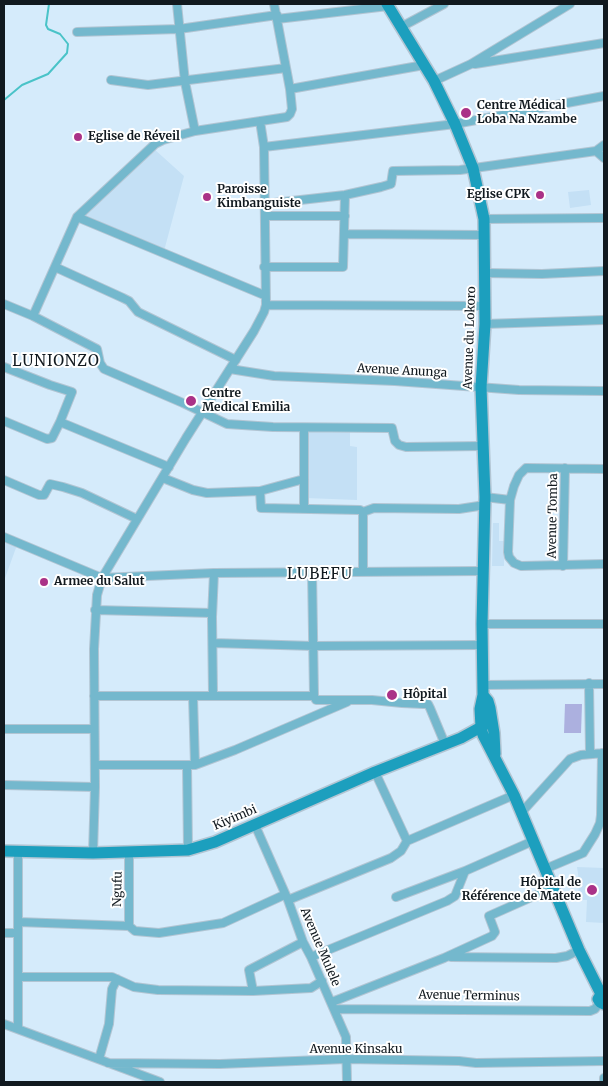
<!DOCTYPE html>
<html>
<head>
<meta charset="utf-8">
<style>
	body { margin:0 }
	#map { position:relative; width:608px; height:1086px; overflow:hidden; background:#d5ebfb; font-family:Merriweather,serif }
	canvas { display:block }
	.frame { position:absolute; inset:0; border:5px solid #11191f; pointer-events:none }
</style>
</head>
<body>
<div id="map">
<canvas width="608" height="1086"></canvas>
<div class="frame"></div>
</div>
<script>
const c = document.querySelector('canvas').getContext('2d');
c.lineJoin = 'round';
function paint(path, color) { c.fillStyle = color; c.fill(path, 'evenodd'); }
const toPath = rows => new Path2D(rows.map(r => 'M' + r).join(''));
function trace(path, color, width, dash) { c.strokeStyle = color; c.lineWidth = width; c.lineCap = dash ? 'butt' : 'round'; c.setLineDash(dash || []); c.stroke(path); }
function write(font, color, halo, rows, align = 'center') {
  c.font = font + ' Merriweather,serif'; c.lineWidth = 4; c.setLineDash([]); c.textBaseline = 'middle'; c.strokeStyle = halo; c.fillStyle = color; for (const [text, x, y, turn = 0] of rows) {
    c.save(); c.translate(x, y); c.rotate((+turn || 0) * Math.PI / 180); c.textAlign = isNaN(turn) ? turn : align; if (halo) c.strokeText(text, 0, 0); c.fillText(text, 0, 0); c.restore();
  }
}
paint(toPath([
	[153,148,184,176,164,251,83,216],
	[589,190,591,205,570,208,568,192],
	[307,431,350,431,350,446,357,447,357,500,306,498],
	[493,523,499,523,499,541,504,541,504,566,492,566],
	[4,540,17,545,4,581],
	[577,867,604,868,604,923,586,922,587,900,578,900,579,881]
]), '#c4e0f5');
paint(toPath([
	[565,704,582,704,581,733,564,733]
]), '#acb0df');
trace(toPath([
	[4,100,22,85,48,74,67,53,68,44,60,34,48,29,46,25,49,4]
]), '#4ac3c8', 2);
const street = toPath([
	[177,4,185,82,195,131],
	[277,19,388,6],
	[401,27,444,4],
	[77,32,179,29,277,15],
	[475,64,604,43],
	[111,80,148,85,286,68],
	[434,81,471,64,570,4],
	[290,89,424,65],
	[264,147,455,124,604,96],
	[596,151,604,158],
	[265,204,345,195,381,187,391,184,393,171,460,170,596,151,604,145],
	[265,216,345,216],
	[77,217,264,295],
	[484,219,604,218],
	[344,234,485,235],
	[55,267,123,298,129,301,138,312,236,360],
	[264,267,343,267,345,195],
	[485,273,542,274,604,271],
	[4,304,33,316,97,349,100,363,104,369,183,403,227,424,273,427,392,428,395,441,399,445,406,447,484,446],
	[266,305,485,306],
	[33,316,77,217,155,144,163,140,195,131,287,117,290,114,292,109,290,89,274,4],
	[485,324,604,320],
	[4,367,50,385,72,392,60,422,169,467],
	[230,369,274,376,395,381,519,390,604,391],
	[4,421,47,439,52,438,60,422],
	[163,478,193,490,207,493,260,491,261,508,360,510,363,512,374,508,459,509,485,505],
	[4,480,39,495,44,495,50,484,63,487,82,493,137,519],
	[260,491,304,479],
	[485,497,510,500,514,486,519,475,526,468,604,469],
	[510,500,508,552,509,557,514,563,521,566,604,564],
	[304,509,304,428],
	[4,537,102,578,214,573,483,571],
	[563,566,565,468],
	[312,571,314,696],
	[363,571,363,512],
	[95,610,212,613],
	[482,624,604,624],
	[213,643,314,646,482,645],
	[589,683,590,753],
	[482,685,604,684],
	[213,695,212,617,214,573],
	[94,696,314,696,316,700,372,700,402,703,423,704,428,704,430,708,445,744],
	[193,696,195,765],
	[4,729,94,729],
	[95,765,195,765,235,750,347,702],
	[187,765,188,850],
	[375,772,407,841],
	[4,785,95,787],
	[521,813,570,759,581,755,604,753],
	[255,825,288,900,303,942,311,957,346,1037,347,1082],
	[93,853,95,787,94,649,97,595,102,578,186,438,254,331,264,312,266,305,264,147,260,121],
	[545,869,583,853,595,834,600,823,601,815,602,753],
	[396,897,465,871],
	[288,900,391,858,401,851,407,841,514,795],
	[18,922,129,926,135,931,159,933,223,923,284,895],
	[129,926,129,852],
	[4,933,18,933],
	[311,957,447,901,455,896,465,871,533,841],
	[451,957,556,958,567,956,579,950],
	[19,977,112,977,134,987,158,990,253,991,311,988,322,981],
	[253,991,249,970,303,942],
	[332,1002,444,958,492,936,495,932,489,916,552,888],
	[335,1009,590,1011,595,1009,600,1002],
	[4,1024,160,1082],
	[18,1028,18,852],
	[99,1059,109,1024,112,989,117,979],
	[108,1063,220,1064,346,1059,459,1061,476,1063,604,1061],
	[604,1082,604,1078]
]);
const secondary = toPath([
	[387,4,434,81,455,124,473,168,484,219,485,324,481,387,485,497,482,624,483,695,480,709,481,727,483,735,514,795,579,950,601,994],
	[483,695,488,701,490,708,494,733,495,754],
	[4,851,93,853,188,850,215,842,375,772,461,738,492,721],
	[601,994,598,999,600,1002,604,1004]
]);
trace(street, '#b2c5d3', 10);
trace(secondary, '#b2c5d3', 14);
trace(street, '#74b8cd', 8);
trace(secondary, '#1c9fbe', 11);
for (const [x, y, r, color] of [
	[466,113,6,"#aa3287"],
	[78,137,5,"#aa3287"],
	[540,195,5,"#aa3287"],
	[207,197,5,"#aa3287"],
	[191,401,6,"#aa3287"],
	[44,582,5,"#aa3287"],
	[392,695,6,"#aa3287"],
	[592,890,6,"#aa3287"]
]) { const dot = new Path2D(); dot.arc(x, y, r, 0, 2 * Math.PI); c.fillStyle = color; c.fill(dot); trace(dot, '#fff', 2); }
write('bold 12px', '#11191f', '#fff', [
	["Centre Médical",477,106],
	["Loba Na Nzambe",477,120],
	["Eglise de Réveil",88,137],
	["Paroisse",217,190],
	["Kimbanguiste",217,204],
	["Eglise CPK",530,195,"right"],
	["Centre",202,394],
	["Medical Emilia",202,408],
	["Armee du Salut",54,582],
	["Hôpital",403,695],
	["Hôpital de",581,883,"right"],
	["Référence de Matete",581,897,"right"]
], 'left');
write('12px', '#11191f', '#fff', [
	["Avenue du Lokoro",470,338,-88],
	["Avenue Anunga",402,371,3],
	["Avenue Tomba",553,516,-89],
	["Kiyimbi",235,818,-23],
	["Ngufu",118,889,-89],
	["Avenue Mulele",320,947,67],
	["Avenue Terminus",469,996,1],
	["Avenue Kinsaku",356,1050]
]);
c.letterSpacing = '1px';
write('15px', '#11191f', '#fff', [
	["LUNIONZO",56,362],
	["LUBEFU",320,575]
]);
c.letterSpacing = '0px';
</script>
</body>
</html>
